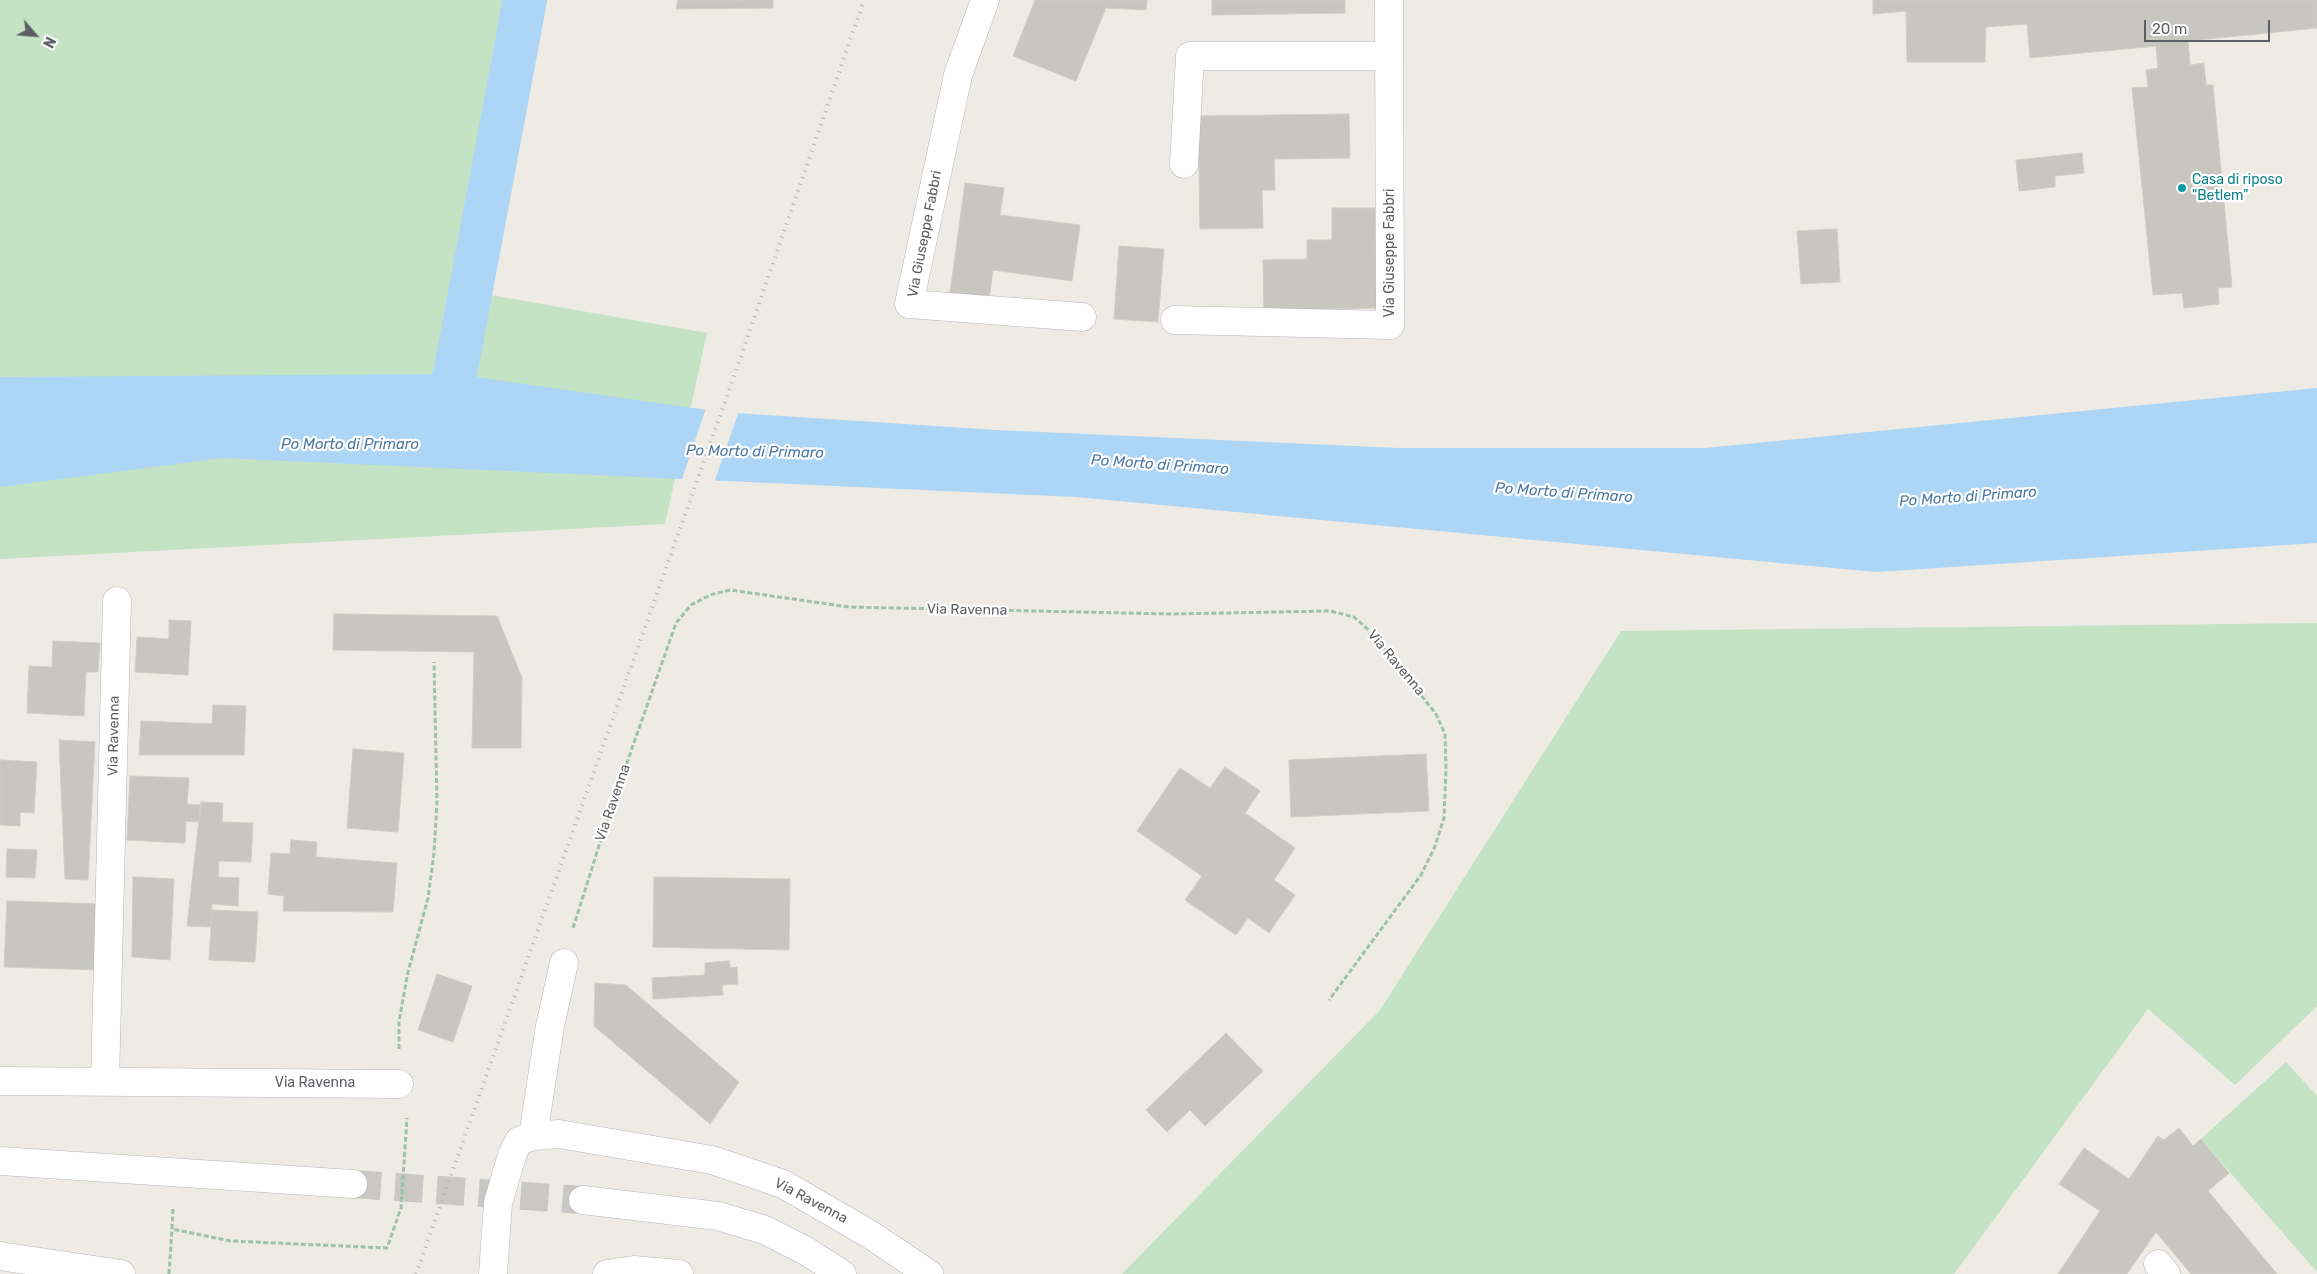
<!DOCTYPE html>
<html>
<head>
<meta charset="utf-8">
<style>
	body { margin:0 }
	#map { position:relative; width:2317px; height:1274px; overflow:hidden; background:#edebe4; font-family:Rubik,sans-serif }
	canvas { display:block }
	.north { position:absolute; left:10px; top:10px; width:50px; height:50px; -webkit-text-stroke:4px #fff; paint-order:stroke; rotate:117deg; font-size:14px; font-weight:700; line-height:20px; text-align:center; color:#5c5f63 }
	.north::after { content:''; display:block; margin:auto; width:18px; height:22px; background:#5c5f63; clip-path:polygon(50% 0,100% 100%,50% 72%,0 100%) }
	.scale { position:absolute; left:2144px; top:20px; width:126px; height:22px; box-sizing:border-box; border:2px solid #5c5f63; border-top:0; padding-left:6px; font-size:15px; line-height:18px; white-space:nowrap; color:#5c5f63; -webkit-text-stroke:4px #fff; paint-order:stroke }
</style>
</head>
<body>
<div id="map">
<canvas width="2317" height="1274"></canvas>
<div class="north">N</div>
<div class="scale">20 m</div>
</div>
<script>
const c = document.querySelector('canvas').getContext('2d');
c.lineJoin = 'round';
function paint(path, color) { c.fillStyle = color; c.fill(path, 'evenodd'); }
const toPath = rows => new Path2D(rows.map(r => 'M' + r).join(''));
function trace(path, color, width, dash) { c.strokeStyle = color; c.lineWidth = width; c.lineCap = dash ? 'butt' : 'round'; c.setLineDash(dash || []); c.stroke(path); }
function write(font, color, halo, rows, align = 'center') {
  c.font = font + ' Rubik,sans-serif'; c.lineWidth = 4.5; c.setLineDash([]); c.textBaseline = 'middle'; c.strokeStyle = halo; c.fillStyle = color; for (const [text, x, y, turn = 0] of rows) {
    c.save(); c.translate(x, y); c.rotate((+turn || 0) * Math.PI / 180); c.textAlign = isNaN(turn) ? turn : align; if (halo) c.strokeText(text, 0, 0); c.fillText(text, 0, 0); c.restore();
  }
}
paint(toPath([
	[0,0,541,0,485,294,707,333,665,524,0,559],
	[2317,623,2317,1006,2235,1085,2148,1009,1954,1274,1122,1274,1380,1010,1621,631],
	[2286,1062,2317,1096,2317,1272,2201,1139]
]), '#c4e2c4');
paint(toPath([
	[455,374,721,412,996,430,1399,448,1705,448,2317,388,2317,543,1876,572,1076,497,222,458,0,487,0,377]
]), '#add5f5');
paint(toPath([
	[706,408,739,411,714,483,681,482]
]), '#edebe4');
trace(toPath([
	[434,430,455,374,525,0]
]), '#add5f5', 44);
const building = toPath([
	[678,0,773,0,773,8,676,9,678,0],
	[1035,0,1147,0,1146,10,1106,8,1076,81,1013,56,1035,0],
	[1212,0,1345,0,1345,13,1212,15,1212,0],
	[1873,0,2317,0,2317,28,2188,41,2190,65,2204,63,2206,85,2213,85,2232,287,2218,288,2219,304,2184,308,2182,293,2153,295,2132,88,2148,87,2146,70,2158,68,2156,46,2030,58,2027,24,1986,27,1985,62,1907,62,1906,11,1873,14,1873,0],
	[1349,114,1350,158,1274,159,1275,190,1262,190,1263,228,1200,229,1198,116,1349,114],
	[2082,153,2084,173,2055,176,2055,187,2019,191,2016,160,2082,153],
	[965,183,1004,188,1000,215,1080,225,1072,281,993,270,989,299,950,293,965,183],
	[1332,208,1376,208,1377,308,1264,310,1263,260,1307,259,1307,240,1332,240,1332,208],
	[1837,229,1840,282,1801,284,1797,231,1837,229],
	[1119,246,1164,249,1158,322,1114,319,1119,246],
	[334,614,497,616,522,678,521,748,472,748,474,652,333,650,334,614],
	[169,620,191,621,188,675,135,672,137,637,169,639,169,620],
	[53,641,100,643,98,672,86,672,84,716,27,713,29,666,52,667,53,641],
	[213,705,246,706,244,755,139,755,141,721,212,724,213,705],
	[59,740,95,742,88,880,65,879,59,740],
	[353,749,404,753,398,832,347,828,353,749],
	[1426,754,1429,811,1291,817,1289,760,1426,754],
	[0,760,37,762,34,813,20,812,20,826,0,825,0,760],
	[1225,767,1260,791,1245,813,1295,848,1274,880,1295,895,1269,933,1248,918,1236,935,1185,900,1202,876,1137,831,1180,768,1210,788,1225,767],
	[130,776,189,778,187,804,201,805,199,822,186,821,185,843,127,840,130,776],
	[201,802,223,803,222,822,253,823,251,862,219,861,218,877,239,878,238,906,212,904,211,927,187,926,201,802],
	[291,840,317,842,316,857,397,863,393,912,283,911,284,896,268,894,271,853,290,854,291,840],
	[7,849,37,850,35,878,6,877,7,849],
	[133,877,174,879,170,960,132,957,133,877],
	[654,877,790,879,789,950,653,947,654,877],
	[7,901,101,904,99,970,4,967,7,901],
	[212,910,258,912,255,962,209,960,212,910],
	[729,961,730,968,737,967,738,984,722,985,723,995,653,999,652,978,705,975,705,963,729,961],
	[437,974,472,986,453,1042,418,1030,437,974],
	[595,983,626,985,739,1082,710,1124,594,1026,595,983],
	[1226,1033,1263,1071,1205,1126,1190,1110,1167,1132,1146,1110,1226,1033],
	[2179,1128,2193,1146,2201,1139,2229,1173,2208,1191,2277,1274,2191,1274,2156,1232,2127,1274,2058,1274,2100,1211,2059,1184,2084,1148,2129,1179,2158,1136,2164,1140,2179,1128]
]);
paint(building, '#c8c6c1');
trace(building, '#d1cdc3', 1);
trace(toPath([
	[353,1184,583,1200]
]), '#c9c8c4', 28, [28, 14]);
const street = toPath([
	[985,0,958,75,909,304,1082,317],
	[1184,164,1190,56,1389,56],
	[1175,320,1390,325,1389,0],
	[0,1081,399,1084],
	[105,1082,117,601],
	[533,1136,550,1026,564,963],
	[0,1256,121,1274],
	[2158,1264,2166,1274],
	[493,1274,498,1203,512,1155,519,1141,533,1136,559,1134,712,1160,783,1184,871,1235,929,1274],
	[607,1274,634,1270,679,1274]
]);
const secondary = toPath([
	[0,1161,353,1184],
	[583,1200,718,1216,765,1230,806,1251,842,1274]
]);
trace(street, '#b5b6ba', 29);
trace(secondary, '#b3b6ba', 29);
trace(toPath([
	[573,928,610,811,676,623,691,605,710,595,730,590,849,607,1172,614,1330,611,1354,617,1372,633,1436,714,1445,734,1446,769,1444,818,1434,849,1421,875,1329,1000],
	[399,1049,399,1021,408,972,428,898,434,853,437,802,434,662],
	[173,1209,172,1229,231,1241,387,1248,401,1208,407,1118],
	[169,1274,172,1229]
]), '#9ec2a8', 3, [5, 2.5]);
trace(street, '#fff', 28);
trace(secondary, '#fff', 28);
trace(toPath([
	[416,1274,726,399,864,0]
]), '#b2b3b3', 4, [1, 6]);
for (const [x, y, r, color] of [
	[2182,188,5,"#0f9aa8"]
]) { const dot = new Path2D(); dot.arc(x, y, r, 0, 2 * Math.PI); c.fillStyle = color; c.fill(dot); trace(dot, '#fff', 2); }
write('14px', '#0d838f', '#fff', [
	["Casa di riposo",2192,180],
	["\"Betlem\"",2192,196]
], 'left');
write('14px', '#5c5f63', '#fff', [
	["Via Giuseppe Fabbri",925,234,-79],
	["Via Giuseppe Fabbri",1390,253,-90],
	["Via Ravenna",967,610,1],
	["Via Ravenna",1396,663,50],
	["Via Ravenna",114,736,-89],
	["Via Ravenna",613,803,-71],
	["Via Ravenna",315,1083],
	["Via Ravenna",811,1201,28]
]);
write('italic 15px', '#4c78a5', '#fff', [
	["Po Morto di Primaro",350,445],
	["Po Morto di Primaro",755,452,1],
	["Po Morto di Primaro",1160,465,4],
	["Po Morto di Primaro",1564,493,4],
	["Po Morto di Primaro",1968,497,-4]
]);
</script>
</body>
</html>
